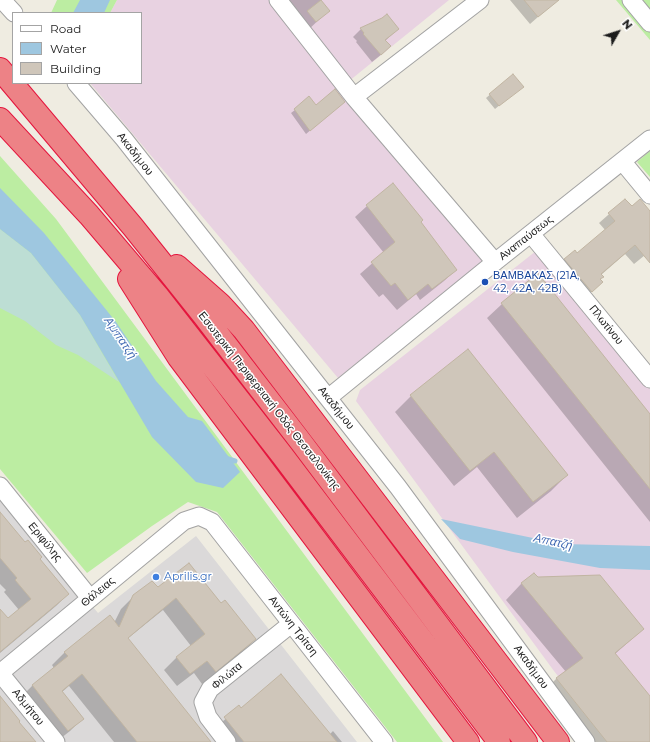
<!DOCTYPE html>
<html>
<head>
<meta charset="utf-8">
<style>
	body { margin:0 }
	#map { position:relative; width:650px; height:742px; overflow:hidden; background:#efece1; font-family:Montserrat,sans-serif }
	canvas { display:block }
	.legend { position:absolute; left:12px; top:12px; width:130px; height:72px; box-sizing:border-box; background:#fff; border:1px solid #a4a4a4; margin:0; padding:5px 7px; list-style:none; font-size:12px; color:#1c1c1c }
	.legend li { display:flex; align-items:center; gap:8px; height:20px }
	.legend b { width:20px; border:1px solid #a4a4a4 }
	.north { position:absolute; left:598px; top:12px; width:40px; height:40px; -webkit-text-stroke:3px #fff; paint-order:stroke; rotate:51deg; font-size:11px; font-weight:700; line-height:16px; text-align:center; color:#1c1c1c }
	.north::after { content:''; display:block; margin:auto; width:14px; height:18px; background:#1c1c1c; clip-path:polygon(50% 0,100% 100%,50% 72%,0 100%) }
</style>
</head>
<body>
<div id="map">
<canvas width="650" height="742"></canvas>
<ul class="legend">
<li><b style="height:5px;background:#fff"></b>Road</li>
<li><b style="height:11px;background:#9ec7e0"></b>Water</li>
<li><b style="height:11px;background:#cfc6ba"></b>Building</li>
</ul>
<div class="north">N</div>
</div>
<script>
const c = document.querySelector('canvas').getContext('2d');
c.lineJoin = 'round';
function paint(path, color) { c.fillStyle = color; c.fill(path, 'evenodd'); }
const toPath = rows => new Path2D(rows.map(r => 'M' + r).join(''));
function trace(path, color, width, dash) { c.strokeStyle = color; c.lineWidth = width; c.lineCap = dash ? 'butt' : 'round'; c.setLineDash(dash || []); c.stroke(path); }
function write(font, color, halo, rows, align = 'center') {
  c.font = font + ' Montserrat,sans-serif'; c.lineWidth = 3; c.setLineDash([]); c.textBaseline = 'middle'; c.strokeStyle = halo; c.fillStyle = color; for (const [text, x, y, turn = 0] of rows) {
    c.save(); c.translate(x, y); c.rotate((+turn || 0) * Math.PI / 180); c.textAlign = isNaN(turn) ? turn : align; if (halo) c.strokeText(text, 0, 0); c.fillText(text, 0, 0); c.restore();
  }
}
paint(toPath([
	[0,494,98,613,196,536,357,742,0,742]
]), '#dbd9d9');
paint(toPath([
	[117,0,449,0,338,90,484,260,338,378,90,83,141,83,141,13,110,13],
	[536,251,650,389,650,742,609,742,554,671,356,401,360,390]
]), '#e8d2e1');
paint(toPath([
	[57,0,117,0,110,13,51,13],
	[616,0,650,0,650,40],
	[650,151,650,177,637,162],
	[0,156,56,219,443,742,397,742,217,512,188,502,152,526,87,573,0,469]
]), '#bceda2');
paint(toPath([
	[0,229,31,253,80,315,119,382,78,355,56,345,25,321,0,308]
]), '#bdded4');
paint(toPath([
	[80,0,110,0,104,13,73,13],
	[0,188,44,233,116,322,156,381,188,417,202,421,240,472,223,488,196,482,152,437,80,315,31,253,0,229],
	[441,519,562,544,650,546,650,570,600,568,513,552,460,539]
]), '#9ec7e0');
paint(toPath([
	[284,0,320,0,328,11,305,33],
	[510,0,553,0,555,2,530,24],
	[382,19,398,29,385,41,382,54,372,62,356,42,357,41,353,37,361,29],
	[513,75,518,90,495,109,486,98],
	[340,105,306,134,291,113,295,110,316,106],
	[625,200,631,208,650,213,650,251,634,264,625,254,601,275,599,280,602,282,582,301,556,269,565,260,577,255,606,231,599,223],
	[367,206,420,222,456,270,444,281,420,300,416,294,397,310,383,294,379,297,360,274,384,253,355,217],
	[502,304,650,415,650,522,487,318],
	[411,396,567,475,551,491,517,518,477,467,454,486,395,412],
	[0,528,38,559,68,594,56,606,0,653,0,616,8,619,19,610,4,592,6,590,0,584],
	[534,575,537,578,643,629,615,654,650,698,650,742,579,742,541,694,557,678,566,672,506,600,521,584],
	[157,589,221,604,255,639,242,652,202,684,194,673,177,686,164,670,177,657,191,646,163,610,127,639,210,742,114,742,69,686,62,692,83,718,70,731,56,742,19,699,32,686,54,668,52,665,65,652,114,623,121,609,134,596],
	[239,707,240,709,330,734,333,731,342,742,221,742,212,731]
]), '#0003');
trace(toPath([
	[225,458,235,461]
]), '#9ec7e0', 5);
const building = toPath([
	[321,0,330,11,316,22,307,11,321,0],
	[524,0,559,0,538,17,524,0],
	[387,14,399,29,385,40,391,46,381,55,363,34,364,33,360,28,382,18,387,14],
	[513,74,524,87,499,106,489,94,513,74],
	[335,89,345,102,310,131,294,109,309,96,316,105,335,89],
	[393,183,423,220,421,222,457,270,432,289,428,284,408,300,395,283,391,286,371,262,395,242,366,205,393,183],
	[625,199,632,206,640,199,650,211,650,263,635,245,601,274,604,277,600,279,603,282,592,292,564,259,575,250,577,253,615,221,608,213,625,199],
	[538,273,650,414,650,489,501,303,538,273],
	[468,349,568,475,533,502,494,452,470,471,410,395,468,349],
	[0,512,25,542,28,540,42,557,40,559,69,594,0,652,0,609,8,618,31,599,15,580,17,578,0,558,0,512],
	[189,563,221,603,225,600,256,639,216,672,207,661,190,674,176,657,205,634,176,598,128,638,211,742,137,742,82,674,62,691,84,719,68,731,32,685,68,656,64,652,110,615,119,627,133,595,152,581,158,587,189,563],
	[534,573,538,577,600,575,644,629,615,653,650,696,650,742,607,742,556,678,583,658,521,583,534,573],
	[281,674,337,742,244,742,224,717,239,705,241,708,281,674],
	[0,696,20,721,19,722,36,742,0,742,0,696]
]);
paint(building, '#cfc6ba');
trace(building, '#c1b5a2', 1);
const minor = toPath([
	[2,0,14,13],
	[278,0,354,97,495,262],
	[631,0,650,23],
	[76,83,124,139,398,487,586,742],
	[354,97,480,0],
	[622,161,650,195],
	[531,234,650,379],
	[328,398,495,262,650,139],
	[0,486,90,598],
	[0,673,184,521,199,516,212,522,384,742],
	[0,673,56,742],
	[227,742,208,717,203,702,210,689,291,624]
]);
const highway = toPath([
	[0,69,133,227,204,316,301,442,526,742],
	[0,119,89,215,157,295,282,455,499,742],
	[177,266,220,304,244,330,558,742],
	[129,279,179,358,468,742]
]);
trace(minor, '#a3a3a3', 19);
trace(highway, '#e4163e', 24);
trace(minor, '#fff', 17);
trace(highway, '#ed8286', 22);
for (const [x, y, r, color] of [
	[485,282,4,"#1a4fb4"],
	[156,577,4,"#3f7fe0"]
]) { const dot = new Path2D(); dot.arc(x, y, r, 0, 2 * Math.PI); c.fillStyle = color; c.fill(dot); trace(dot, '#fff', 1.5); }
write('11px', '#1c1c1c', '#fff', [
	["Ακαδήμου",135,154,52],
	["Αναπαύσεως",526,238,-38],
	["Πλωτίνου",606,325,51],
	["Εσωτερική Περιφερειακή Οδός Θεσσαλονίκης",269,401,52],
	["Ακαδήμου",336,408,52],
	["Εριφύλης",45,542,51],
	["Θάλειας",98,592,-40],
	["Αντώνη Τρίτση",293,626,52],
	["Ακαδήμου",531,667,54],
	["Φιλώτα",227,676,-40],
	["Αδμήτου",28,707,51]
]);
write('11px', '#164399', '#fff', [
	["ΒΑΜΒΑΚΑΣ (21Α,",493,276],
	["42, 42Α, 42Β)",493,289]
], 'left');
write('11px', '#366cbe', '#fff', [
	["Aprilis.gr",164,577]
], 'left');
write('italic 12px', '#426ab3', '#fff', [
	["Αμπατζή",120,338,56],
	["Απατζή",553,542,12]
]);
</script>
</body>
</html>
